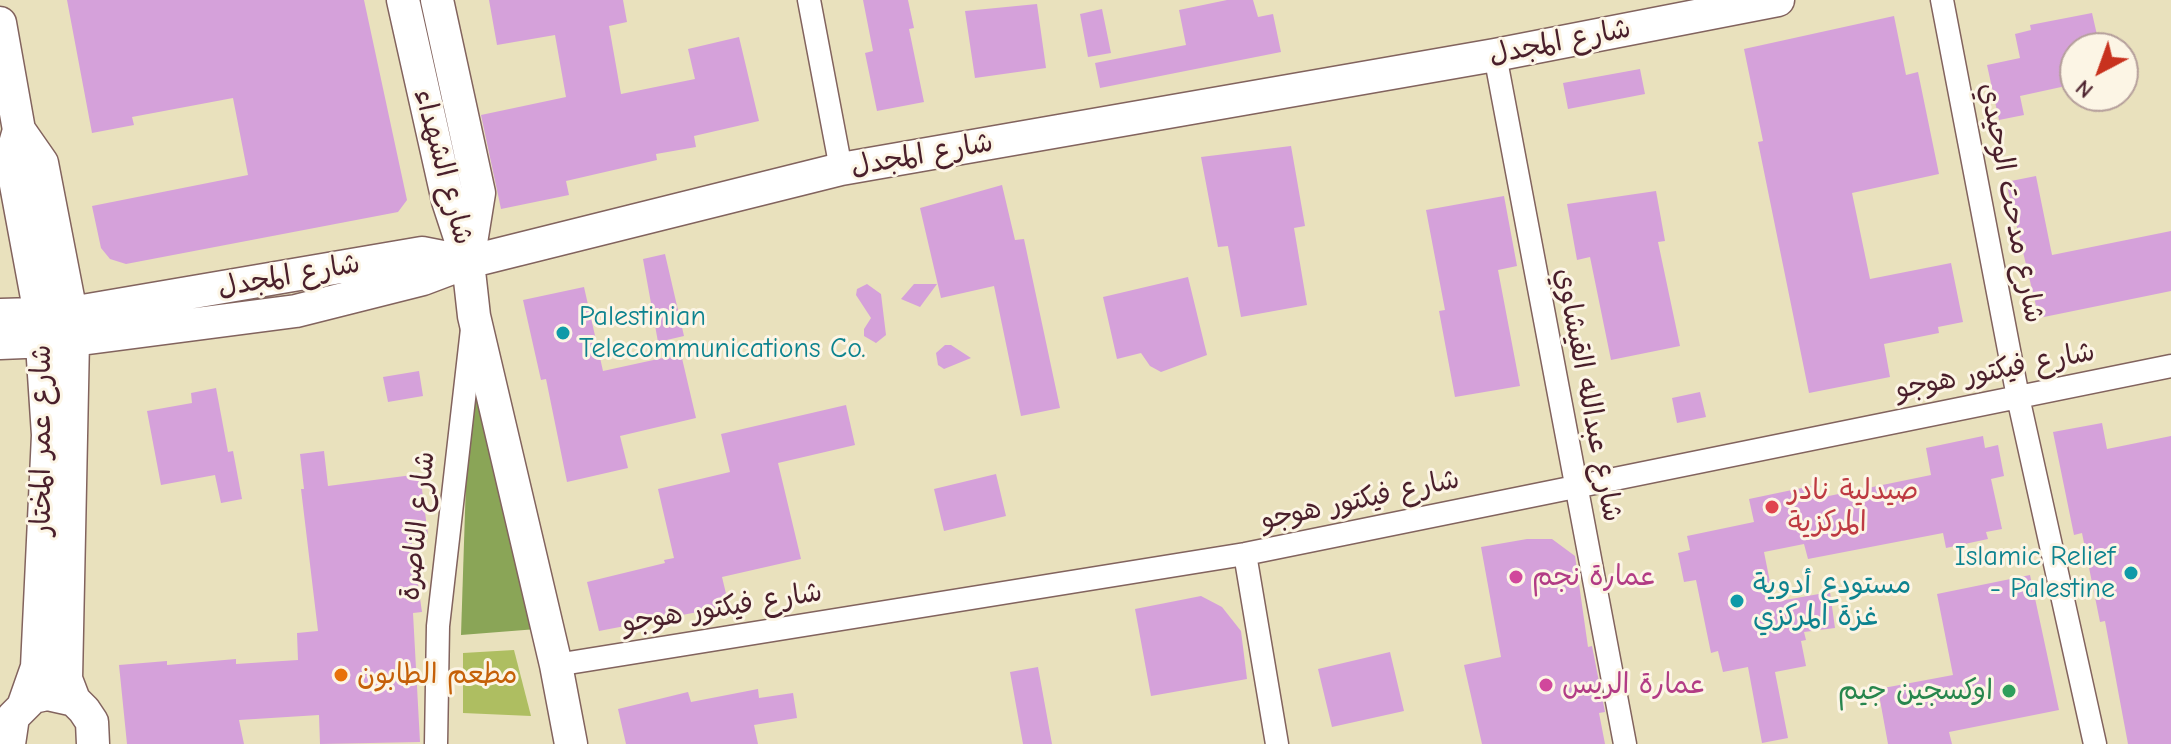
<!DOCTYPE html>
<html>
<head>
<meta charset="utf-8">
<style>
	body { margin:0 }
	#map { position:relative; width:2171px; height:744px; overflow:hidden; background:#e9e1bd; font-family:"Comic Neue",sans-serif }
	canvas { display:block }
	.north { position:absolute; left:2059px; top:32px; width:80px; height:80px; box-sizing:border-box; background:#fcf5e5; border:2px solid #b59f9b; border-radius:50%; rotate:221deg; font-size:22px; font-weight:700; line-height:32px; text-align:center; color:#4a1f2b }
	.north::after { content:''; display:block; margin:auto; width:28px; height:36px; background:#c8321e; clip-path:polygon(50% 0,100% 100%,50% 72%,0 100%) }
</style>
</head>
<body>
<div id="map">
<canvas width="2171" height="744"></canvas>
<div class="north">N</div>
</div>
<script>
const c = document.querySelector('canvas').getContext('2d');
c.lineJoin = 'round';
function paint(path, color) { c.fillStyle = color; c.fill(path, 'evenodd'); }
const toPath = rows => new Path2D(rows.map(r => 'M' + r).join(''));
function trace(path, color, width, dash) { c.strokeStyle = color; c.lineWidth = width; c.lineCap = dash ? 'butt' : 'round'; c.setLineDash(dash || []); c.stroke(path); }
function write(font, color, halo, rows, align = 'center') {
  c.font = font + ' "Comic Neue","Playpen Sans Arabic",sans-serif'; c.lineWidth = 6; c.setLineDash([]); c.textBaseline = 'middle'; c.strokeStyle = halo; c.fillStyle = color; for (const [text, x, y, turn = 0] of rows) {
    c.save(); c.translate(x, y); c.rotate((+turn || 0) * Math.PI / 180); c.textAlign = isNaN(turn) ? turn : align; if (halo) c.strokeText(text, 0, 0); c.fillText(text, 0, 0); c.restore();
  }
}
paint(toPath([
	[514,650,531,716,463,713,463,653]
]), '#aebe61');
paint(toPath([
	[475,384,537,629,461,635,469,389]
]), '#8aa557');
paint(toPath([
	[67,0,364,0,407,200,398,212,126,264,110,259,101,248,92,206,248,175,233,98,132,117,134,125,92,133],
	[489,0,623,0,627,22,609,26,621,94,695,79,688,49,739,37,759,121,694,136,696,147,656,154,657,160,566,181,569,195,501,209,481,115,566,97,555,35,497,45],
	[863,0,908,0,914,28,909,29,924,102,877,111,865,53,873,51],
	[1227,0,1253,0,1258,17,1273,14,1281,52,1100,88,1095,63,1186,45,1179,10],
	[1037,4,1046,68,975,78,965,11],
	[1102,9,1111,53,1088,57,1080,14],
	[2092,13,2100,48,2075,48,2075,84,2020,96,2024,115,1999,120,1987,65,2020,58,2015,34,2031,30,2030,25],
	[1894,16,1906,75,1918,72,1939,174,1852,193,1870,279,1951,263,1963,322,1938,327,1939,333,1884,344,1890,377,1809,393,1758,142,1763,141,1744,49],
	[1640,69,1645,94,1568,109,1563,83],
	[1291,146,1305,226,1294,228,1307,305,1241,317,1228,246,1218,247,1201,157],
	[2036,176,2052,255,2171,231,2171,291,2039,318,2006,182],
	[1002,185,1015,240,1024,239,1060,408,1021,416,994,286,941,298,920,208],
	[1656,191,1665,241,1658,242,1680,346,1611,360,1590,257,1577,260,1567,204],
	[1504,196,1517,266,1498,270,1520,386,1455,397,1439,311,1445,310,1426,210],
	[665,254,684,336,658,342,643,259],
	[1188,277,1207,355,1161,372,1150,366,1141,353,1117,359,1103,297],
	[867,284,881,294,886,335,876,343,864,336,864,329,871,318,856,295,857,289],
	[914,284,937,284,920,307,901,299],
	[584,287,603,371,681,354,696,418,620,436,628,468,567,482,546,379,541,380,523,300],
	[945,345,951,345,971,358,944,369,938,365,936,353],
	[419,371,423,396,388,402,383,377],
	[216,388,228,452,233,451,242,499,221,503,215,475,161,485,147,411,192,403,191,393],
	[1700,392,1706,417,1677,423,1672,398],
	[846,405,855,445,778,463,801,559,722,577,729,606,599,631,587,582,665,563,664,560,674,558,658,489,730,472,721,434],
	[2102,423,2107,449,2171,436,2171,744,2128,744,2105,621,2100,622,2082,533,2074,535,2053,432],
	[1983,436,1985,448,1998,445,2004,476,1991,479,2002,529,1986,532,1988,539,1946,548,1943,533,1808,559,1804,544,1764,552,1774,602,1830,592,1835,628,1804,632,1806,640,1801,641,1806,666,1775,672,1788,738,1762,743,1748,667,1723,672,1718,651,1711,653,1696,580,1684,582,1678,553,1690,550,1687,536,1754,522,1749,499,1816,485,1819,498,1931,475,1926,448],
	[324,451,328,486,420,474,428,535,411,537,422,612,413,613,420,742,320,744,319,715,239,720,244,744,127,744,119,665,167,661,167,665,236,659,236,664,298,660,297,633,318,631,301,489,304,489,300,454],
	[996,474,1006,516,944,531,934,489],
	[1527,539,1552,539,1575,556,1588,647,1592,646,1605,712,1599,713,1605,744,1482,744,1464,665,1501,657,1481,547],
	[2030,575,2059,710,1949,732,1952,744,1888,744,1878,689,1953,675,1937,594],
	[1201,596,1222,607,1241,631,1247,679,1151,696,1135,609],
	[1390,652,1404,711,1332,727,1318,669],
	[1038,667,1052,744,1023,744,1010,672],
	[758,689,759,698,793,693,797,718,754,725,758,744,626,744,618,709,688,692,691,702]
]), '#d5a1da');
const street = toPath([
	[809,0,841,169],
	[1942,0,2018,397,2095,744],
	[1495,55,1625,744],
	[1245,554,1277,744],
	[556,665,1245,554,2171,366],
	[436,744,438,626,472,329]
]);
const secondary = toPath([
	[403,0,448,201,468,262,474,316,556,665,571,744],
	[437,0,479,193,469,255],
	[0,23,19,130,42,163,71,313,73,340,66,679,74,700],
	[19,130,11,158,40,314,48,435,37,667,24,704],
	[0,315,71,313,422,253,468,262,841,169,1495,55,1778,0],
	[0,343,73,340,296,311,423,279,468,262],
	[9,744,13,717,33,697,47,694,74,700,84,710,92,722,93,744]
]);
trace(street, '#82635e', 25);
trace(secondary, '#82635e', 35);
trace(street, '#fff', 22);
trace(secondary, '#fff', 32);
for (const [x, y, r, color] of [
	[563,333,8,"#0f9aa8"],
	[1772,507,8,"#e0444e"],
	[2131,573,8,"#0f9aa8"],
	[1516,577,8,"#d1479c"],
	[1737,601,8,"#0f9aa8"],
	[341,675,8,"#e8710a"],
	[1546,685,8,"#d1479c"],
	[2009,691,8,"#2e9e5b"]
]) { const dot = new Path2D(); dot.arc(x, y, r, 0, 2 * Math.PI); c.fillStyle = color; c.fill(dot); trace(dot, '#fcf5e5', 3); }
write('28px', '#4a1f2b', '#fcf5e5', [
	["شارع المجدل",1560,42,-11],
	["شارع المجدل",922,155,-10],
	["شارع الشهداء",443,167,75],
	["شارع مدحت الوحيدي",2011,203,79],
	["شارع المجدل",289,276,-10],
	["شارع فيكتور هوجو",1995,371,-11],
	["شارع عبدالله القيشاوي",1588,395,79],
	["شارع عمر المختار",42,440,-90],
	["شارع فيكتور هوجو",1360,500,-12],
	["شارع الناصرة",418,526,-84],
	["شارع فيكتور هوجو",722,608,-9]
]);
write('28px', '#0d838f', '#fcf5e5', [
	["Palestinian",579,317],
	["Telecommunications Co.",579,349],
	["Islamic Relief",2115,557,"right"],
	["- Palestine",2115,589,"right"],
	["مستودع أدوية",1753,585],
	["غزة المركزي",1753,617]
], 'left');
write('28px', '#be3a42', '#fcf5e5', [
	["صيدلية نادر",1788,491],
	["المركزية",1788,523]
], 'left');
write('28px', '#b23c85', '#fcf5e5', [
	["عمارة نجم",1532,577],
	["عمارة الريس",1562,685]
], 'left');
write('28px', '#c56008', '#fcf5e5', [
	["مطعم الطابون",357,675]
], 'left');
write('28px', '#27864d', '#fcf5e5', [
	["اوكسجين جيم",1993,691]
], 'right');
</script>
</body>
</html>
